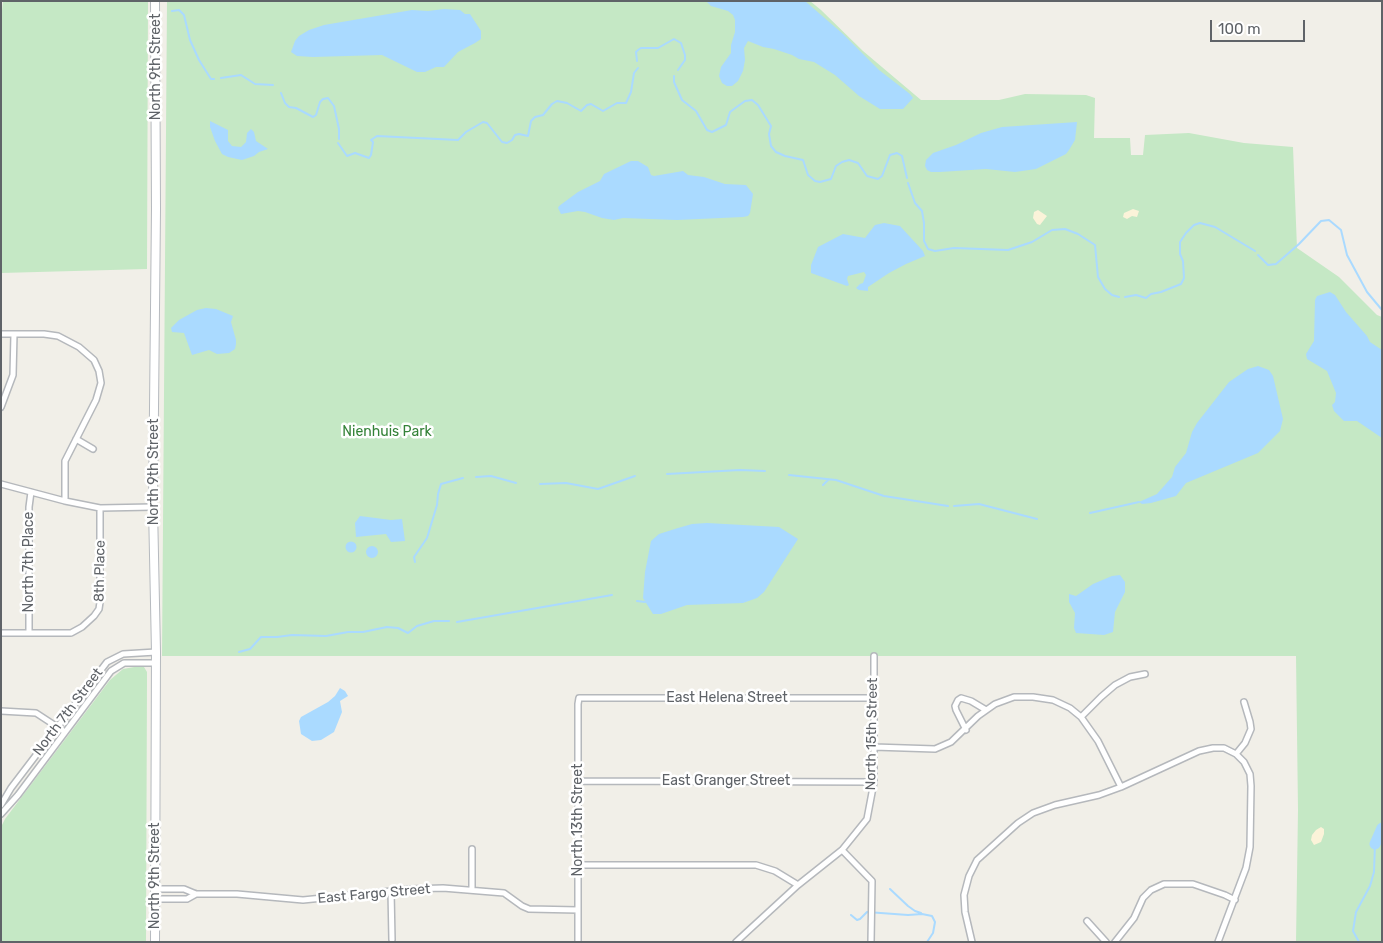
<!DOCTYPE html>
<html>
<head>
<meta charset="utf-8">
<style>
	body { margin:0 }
	#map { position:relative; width:1383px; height:943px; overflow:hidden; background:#f1efe8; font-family:Rubik,sans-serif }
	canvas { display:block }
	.frame { position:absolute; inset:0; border:2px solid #5f6368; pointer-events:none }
	.scale { position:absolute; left:1210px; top:20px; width:95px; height:22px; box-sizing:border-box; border:2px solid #5f6368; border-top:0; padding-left:6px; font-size:15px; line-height:18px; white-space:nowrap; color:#5f6368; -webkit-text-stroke:4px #fff; paint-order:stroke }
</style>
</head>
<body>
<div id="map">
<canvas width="1383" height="943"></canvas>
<div class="frame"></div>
<div class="scale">100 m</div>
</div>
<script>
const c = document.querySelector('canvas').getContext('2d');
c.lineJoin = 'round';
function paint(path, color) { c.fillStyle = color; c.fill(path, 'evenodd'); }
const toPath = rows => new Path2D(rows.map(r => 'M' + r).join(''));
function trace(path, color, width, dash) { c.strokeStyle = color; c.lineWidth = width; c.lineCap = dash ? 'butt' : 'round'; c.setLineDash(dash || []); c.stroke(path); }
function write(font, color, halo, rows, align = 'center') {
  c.font = font + ' Rubik,sans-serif'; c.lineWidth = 5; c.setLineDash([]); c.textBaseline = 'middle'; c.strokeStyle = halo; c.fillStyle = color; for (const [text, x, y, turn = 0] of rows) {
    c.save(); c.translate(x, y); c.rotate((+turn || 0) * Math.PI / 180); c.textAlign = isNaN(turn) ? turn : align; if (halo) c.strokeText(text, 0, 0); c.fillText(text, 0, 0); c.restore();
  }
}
paint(toPath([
	[3,1,148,1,147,269,1,273,1,20],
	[167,1,810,1,821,10,863,51,921,100,999,100,1025,94,1086,95,1095,98,1094,138,1130,138,1131,155,1143,155,1145,135,1189,133,1244,143,1293,147,1297,248,1339,277,1377,315,1382,317,1382,942,1296,942,1298,810,1296,656,162,656],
	[140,666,144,667,147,672,147,682,146,942,1,942,1,827,5,819,110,680,123,669]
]), '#c5e8c5');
paint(toPath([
	[1133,209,1139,211,1137,217,1132,216,1127,219,1123,217,1124,213],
	[1038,210,1047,216,1040,225,1037,224,1033,218,1034,212],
	[1321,827,1324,829,1324,834,1321,842,1314,845,1311,840,1312,835,1316,830]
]), '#fbf3d9');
paint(toPath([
	[706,1,805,1,843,34,879,70,910,94,913,98,903,109,880,109,859,96,835,75,814,62,799,59,792,55,774,49,763,47,748,41,744,48,745,60,743,71,738,81,732,86,727,86,722,83,719,76,721,67,731,53,731,45,735,32,735,20,733,15,728,11,711,6],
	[444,9,460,10,465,14,470,14,481,31,481,39,475,43,458,52,444,67,436,67,425,72,417,72,382,55,313,57,297,56,291,52,295,41,299,36,309,30,324,25,412,10,428,11],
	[210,121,228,130,228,141,232,146,241,147,246,142,247,133,251,129,254,132,256,141,268,149,259,152,254,156,242,160,228,157,222,154,215,141,210,127],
	[1077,122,1075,140,1069,150,1066,154,1036,169,1015,172,986,169,940,172,931,172,927,170,925,166,926,160,933,153,956,145,981,133,1002,127],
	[631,161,638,161,648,167,651,175,654,176,683,171,688,175,704,177,725,184,746,185,753,194,750,213,748,216,743,217,677,220,623,218,614,220,602,218,585,212,578,211,561,214,558,208,559,206,578,192,600,181,604,174],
	[884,223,900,226,923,251,925,256,906,264,889,273,868,287,868,291,859,290,856,288,860,284,863,283,866,275,864,272,848,276,847,279,849,285,847,286,811,273,811,265,818,247,843,234,865,238,875,225],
	[1330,292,1335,295,1346,312,1367,336,1370,342,1382,350,1382,438,1357,421,1344,421,1334,411,1332,405,1335,402,1336,393,1327,371,1307,359,1306,354,1314,341,1315,300,1317,296],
	[206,308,216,309,233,316,231,322,236,340,236,344,235,349,229,353,217,354,209,350,192,355,184,333,172,332,171,328,179,320,197,310],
	[1258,366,1269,370,1273,376,1283,419,1280,431,1258,453,1186,483,1176,496,1151,503,1142,504,1139,502,1157,494,1172,477,1175,467,1186,453,1192,432,1197,423,1229,382,1248,369],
	[360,516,391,520,402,519,405,541,391,542,386,534,356,537,355,523],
	[707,523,779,527,798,539,764,592,757,598,743,603,687,605,661,614,653,614,643,598,645,572,651,541,659,534,678,528,692,524],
	'345.5 547a5.5 5.5 0 1 1 11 0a5.5 5.5 0 1 1-11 0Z',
	'366 552a6 6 0 1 1 12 0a6 6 0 1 1-12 0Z',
	[1120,575,1125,582,1125,592,1115,612,1113,632,1104,635,1076,633,1074,628,1075,613,1069,602,1069,594,1076,596,1093,584,1112,576],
	[340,688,345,691,348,696,340,701,342,712,334,732,321,740,312,741,301,734,299,721,301,717,328,702,335,696]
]), '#aadaff');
trace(toPath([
	[172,11,179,10,184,15,190,40,199,60,211,79,214,79],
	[637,61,636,52,638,50,641,48,658,48,674,39,681,43,685,55,685,60,678,70],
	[674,76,674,82,682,100,696,111,707,130,712,132,726,125,730,112,734,109,745,101,752,100,758,105,771,126,769,134,771,146,776,152,785,156,803,160,808,175,815,181,820,182,831,179,836,166,842,162,849,160,858,163,867,176,878,179,882,176,890,155,897,153,902,156,907,178],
	[221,78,241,75,255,84,273,85],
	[281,93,285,103,289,107,296,108,313,117,316,115,320,102,323,99,328,98,334,106,339,129,339,139],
	[338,143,347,156,355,153,369,158,371,155,373,142,371,140,377,136,458,140,466,132,483,122,487,123,502,142,507,143,512,140,515,135,519,134,528,136,531,121,535,117,543,115,552,104,557,101,567,103,581,111,587,105,591,104,603,111,617,103,626,103,631,92,634,73,638,68],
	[908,183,915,203,922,211,924,223,924,241,928,249,935,251,954,248,1008,250,1032,242,1052,230,1065,229,1078,234,1095,245,1098,277,1105,289,1112,295,1119,297],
	[1258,255,1268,265,1276,264,1299,244,1321,221,1329,220,1341,230,1347,255,1367,292,1382,310],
	[1125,297,1136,295,1146,298,1151,294,1161,292,1181,284,1184,278,1183,261,1180,254,1180,242,1186,233,1194,225,1200,223,1215,227,1255,251],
	[667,474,740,470,765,471],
	[789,475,836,480,884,496,948,506],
	[476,477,491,476,516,483],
	[540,484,566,483,598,489,635,476],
	[823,485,828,480],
	[954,506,979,504,1037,519],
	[1090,513,1139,502],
	[415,562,414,557,427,538,437,505,438,494,441,484,463,478],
	[637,601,645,602],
	[457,622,612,595],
	[239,652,250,649,261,637,277,637,292,635,326,636,348,632,363,632,387,627,398,628,408,633,417,626,434,621,449,621],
	[890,889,908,906,915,911,921,913],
	[851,915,857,920,860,919,867,912,908,915,922,914,932,916,935,922,933,933,927,942],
	[1359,942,1353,931,1356,912,1370,886,1374,872,1375,844]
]), '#aadaff', 2);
trace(toPath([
	[1375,844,1382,828]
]), '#aadaff', 11);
const street = toPath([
	[1,334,44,334,58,336,79,347,94,360,99,371,101,383,96,400,65,461,65,501],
	[1,407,13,375,14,334],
	[76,439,93,449],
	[1,484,65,501,100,508,153,507],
	[1,633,71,633,82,627,94,616,99,609,100,602,100,508],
	[29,633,29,507,31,492],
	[1,711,36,713,65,732],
	[1081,717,1098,741,1121,787],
	[966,730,956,710,955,706,958,700,961,698,971,701,986,710],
	[874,747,935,749,951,742,978,716,995,704,1014,697,1033,697,1053,700,1070,708,1081,717,1101,697,1115,685,1130,677,1145,674],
	[1236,754,1245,743,1251,729,1250,722,1244,702],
	[578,781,874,782],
	[1,805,11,788,107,662,123,654,156,652],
	[1,814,18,795,111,671,124,663,156,663],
	[842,850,872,881,871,942],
	[578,865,756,865,775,871,798,885],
	[155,889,184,889,196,894,237,894,303,900,411,889,443,888,504,893,522,906,529,909,578,910],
	[472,890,472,849],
	[391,891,392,940],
	[155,899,187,899,196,894],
	[1087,921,1106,942],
	[578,942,578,704,579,698,874,698],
	[736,942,798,885,842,850,867,819,874,782,874,656],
	[972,942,965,912,964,895,969,876,977,860,1018,823,1033,813,1055,805,1099,795,1121,787,1199,751,1213,748,1224,748,1236,754,1244,762,1250,774,1251,786,1250,847,1246,868,1218,942],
	[1115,942,1134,918,1143,898,1151,890,1164,884,1193,884,1225,895,1235,900]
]);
const secondary = toPath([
	[155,942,156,652,153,507,156,209,155,1]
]);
trace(street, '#b5b8bc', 8);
trace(secondary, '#b6babf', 10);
trace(street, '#fff', 5);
trace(secondary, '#fff', 8);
write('14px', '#5f6368', '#fff', [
	["North 9th Street",156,67,-90],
	["North 9th Street",154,472,-90],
	["North 7th Place",29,562,-90],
	["8th Place",100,571,-89],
	["East Helena Street",727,698],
	["North 7th Street",68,712,-53],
	["North 15th Street",872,734,-89],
	["East Granger Street",726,781],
	["North 13th Street",578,820,-90],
	["North 9th Street",155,876,-90],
	["East Fargo Street",374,894,-5]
]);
write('14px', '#348238', '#fff', [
	["Nienhuis Park",387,432]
]);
</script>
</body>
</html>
